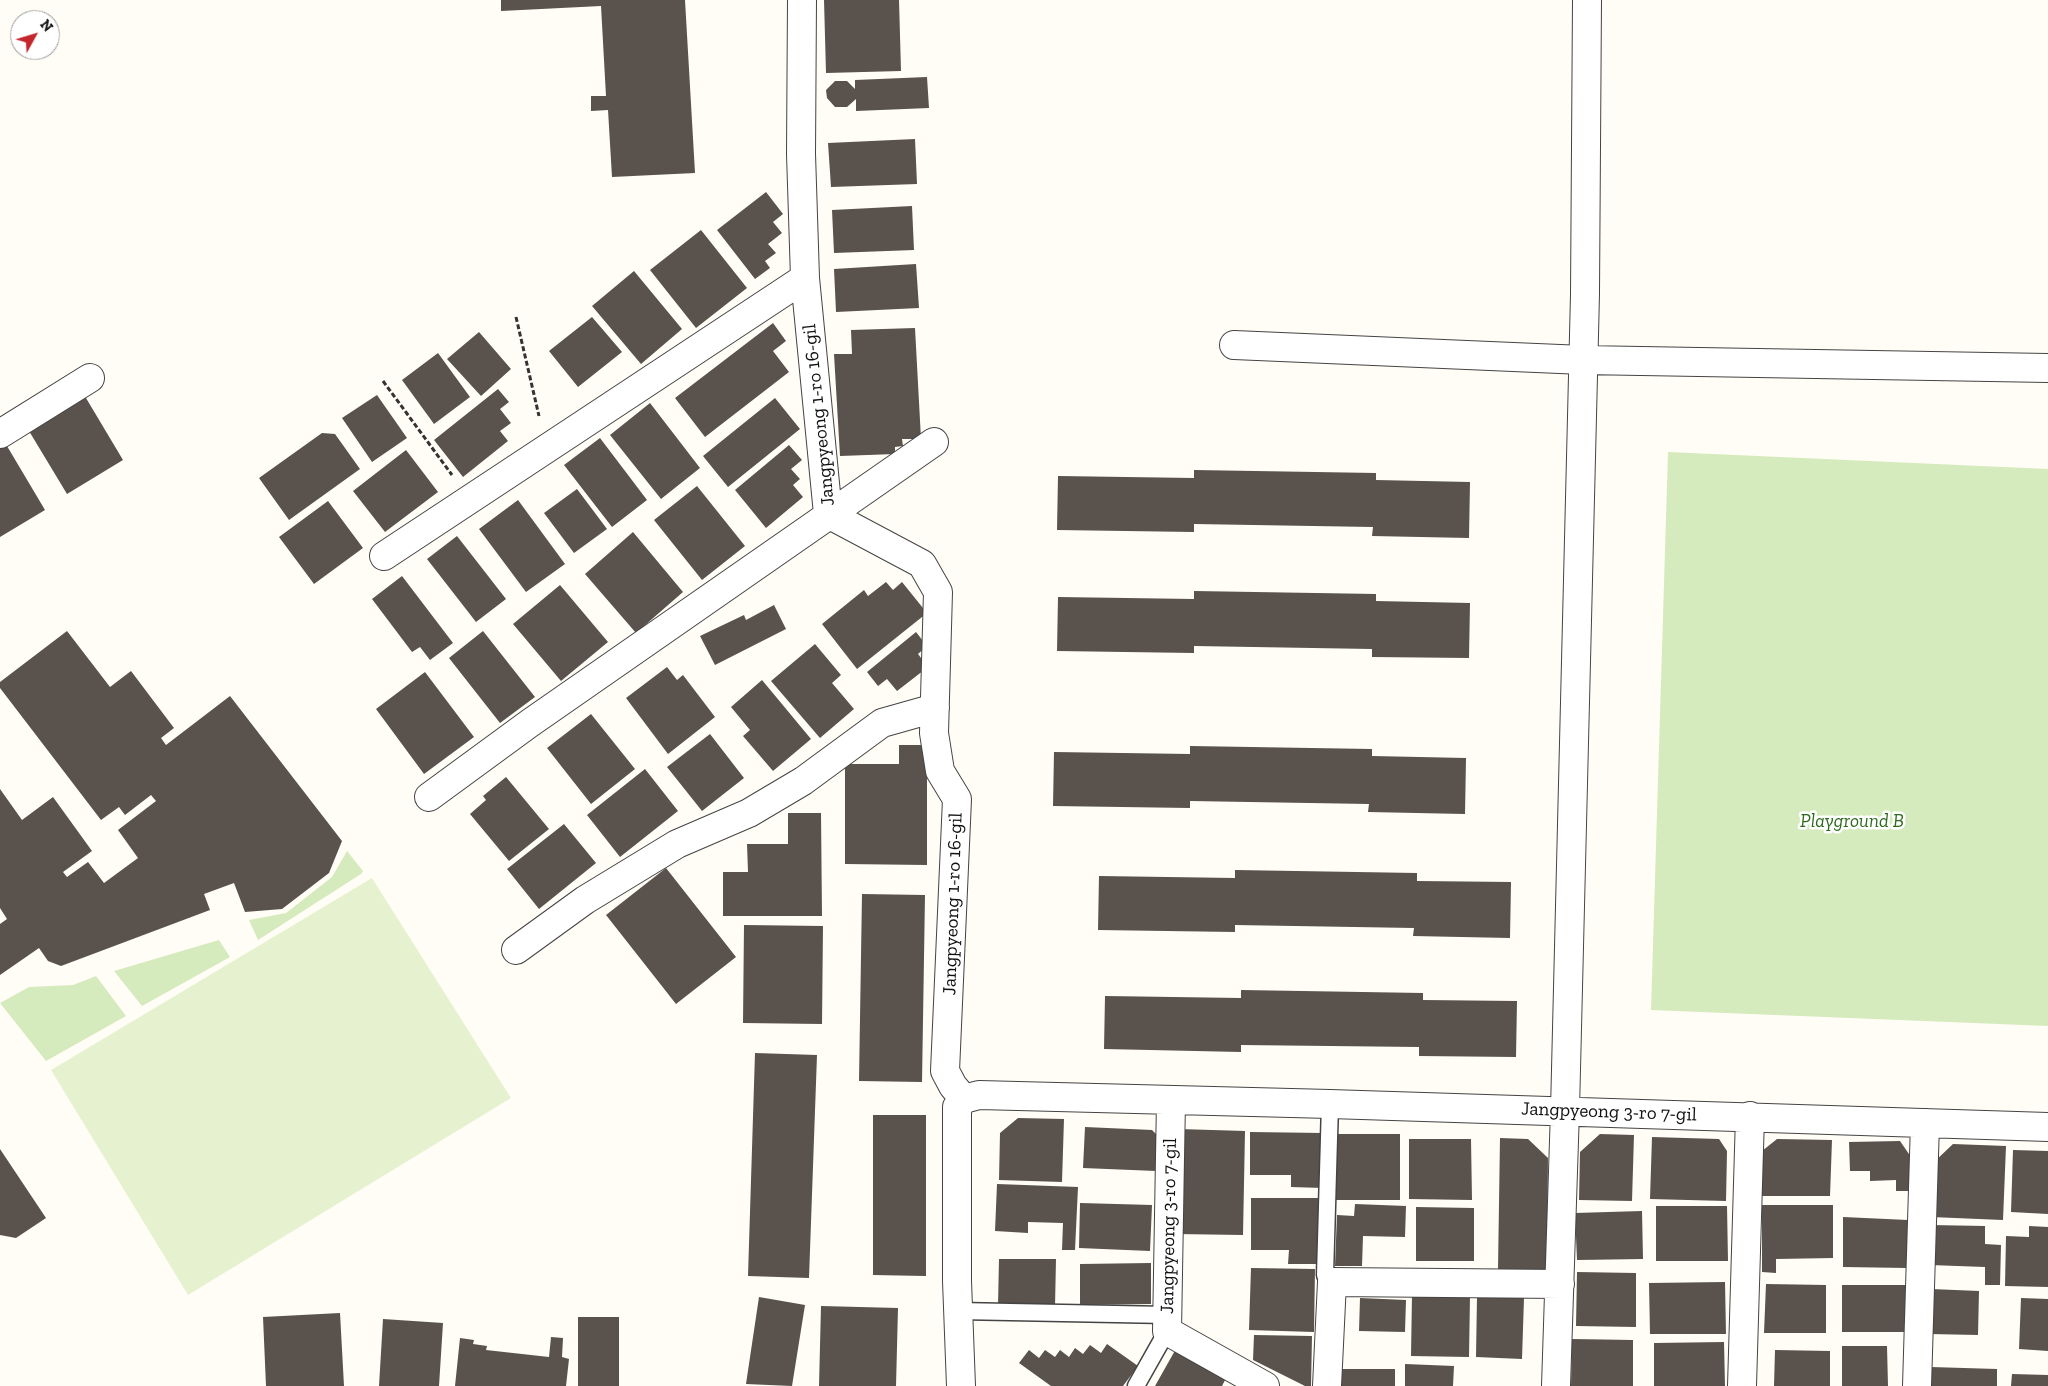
<!DOCTYPE html>
<html>
<head>
<meta charset="utf-8">
<style>
	body { margin:0 }
	#map { position:relative; width:2048px; height:1386px; overflow:hidden; background:#fffdf5; font-family:"Zilla Slab",serif }
	canvas { display:block }
	.north { position:absolute; left:10px; top:10px; width:50px; height:50px; box-sizing:border-box; background:#fff; border:1px solid #a0a0a0; border-radius:50%; rotate:51deg; font-size:14px; font-weight:700; line-height:20px; text-align:center; color:#111 }
	.north::after { content:''; display:block; margin:auto; width:18px; height:22px; background:#c4262e; clip-path:polygon(50% 0,100% 100%,50% 72%,0 100%) }
</style>
</head>
<body>
<div id="map">
<canvas width="2048" height="1386"></canvas>
<div class="north">N</div>
</div>
<script>
const c = document.querySelector('canvas').getContext('2d');
c.lineJoin = 'round';
function paint(path, color) { c.fillStyle = color; c.fill(path, 'evenodd'); }
const toPath = rows => new Path2D(rows.map(r => 'M' + r).join(''));
function trace(path, color, width, dash) { c.strokeStyle = color; c.lineWidth = width; c.lineCap = dash ? 'butt' : 'round'; c.setLineDash(dash || []); c.stroke(path); }
function write(font, color, halo, rows, align = 'center') {
  c.font = font + ' "Zilla Slab",serif'; c.lineWidth = 5; c.setLineDash([]); c.textBaseline = 'middle'; c.strokeStyle = halo; c.fillStyle = color; for (const [text, x, y, turn = 0] of rows) {
    c.save(); c.translate(x, y); c.rotate((+turn || 0) * Math.PI / 180); c.textAlign = isNaN(turn) ? turn : align; if (halo) c.strokeText(text, 0, 0); c.fillText(text, 0, 0); c.restore();
  }
}
paint(toPath([
	[1668,452,2048,469,2048,1026,1651,1010],
	[347,851,363,871,361,874,258,940,249,920,286,913,332,877],
	[219,940,230,957,142,1006,114,971],
	[96,976,126,1016,46,1061,0,1003,29,987,73,985]
]), '#d5ebbd');
paint(toPath([
	[372,878,511,1098,188,1295,51,1070]
]), '#e6f2cf');
paint(toPath([
	[501,0,685,0,695,173,612,177,608,110,591,111,591,96,606,96,601,6,501,11],
	[824,0,899,0,901,71,826,73],
	[927,77,929,108,856,111,856,99,847,107,835,107,827,98,826,90,835,81,847,81,855,89,855,80],
	[915,139,917,184,831,187,828,143],
	[766,192,783,214,773,222,782,233,768,244,776,253,765,261,770,268,755,279,717,230],
	[912,206,914,250,834,253,832,210],
	[701,230,747,288,696,328,650,270],
	[916,264,919,308,836,312,834,269],
	[634,271,682,329,641,364,592,306],
	[592,317,622,352,578,387,549,351],
	[773,323,786,341,773,351,789,372,705,437,675,398],
	[915,328,921,439,902,439,903,446,895,447,895,454,840,456,834,354,852,354,851,330],
	[479,332,511,369,481,396,447,359],
	[438,353,470,397,434,424,402,380],
	[498,389,509,402,500,409,511,423,500,431,508,441,463,477,434,440],
	[83,393,123,460,67,494,26,426],
	[377,395,407,438,372,462,342,418],
	[775,398,800,429,728,487,703,456],
	[650,403,700,468,661,499,610,435],
	[322,433,335,434,360,469,289,520,259,478],
	[600,438,647,500,612,527,564,465],
	[4,441,45,510,0,537,0,443],
	[789,445,802,460,791,469,800,479,793,485,803,497,766,528,735,490],
	[406,450,438,492,385,532,353,491],
	[1194,470,1376,473,1376,480,1470,482,1469,538,1372,536,1373,527,1194,524,1194,532,1057,530,1058,476,1194,478],
	[697,486,745,546,702,580,654,520],
	[577,489,607,529,574,553,544,513],
	[518,500,565,564,526,592,479,529],
	[328,501,363,548,314,584,279,537],
	[633,532,683,592,636,633,585,574],
	[457,536,506,599,476,622,427,559],
	[402,576,453,643,430,660,420,647,412,652,372,599],
	[886,582,893,590,902,582,927,613,857,669,822,624,864,590,868,596],
	[560,585,608,642,561,681,513,624],
	[1194,591,1376,594,1376,601,1470,603,1469,658,1372,657,1372,649,1194,646,1194,653,1057,651,1058,597,1194,599],
	[774,605,786,629,715,665,700,636,744,615,746,620],
	[67,631,110,687,131,671,174,728,161,738,166,745,230,696,342,841,329,873,282,909,245,912,234,883,204,894,210,910,61,966,48,961,39,948,0,975,0,924,7,919,0,908,0,789,22,820,53,797,92,851,63,872,67,877,88,862,104,883,138,858,118,830,156,801,151,795,125,815,119,807,101,820,0,688,0,682],
	[483,631,535,697,500,723,449,658],
	[916,632,927,646,918,654,928,667,897,691,887,679,878,686,867,672],
	[815,644,841,675,832,683,854,709,820,738,771,681],
	[667,667,677,680,683,675,715,717,668,754,626,698],
	[425,672,474,737,424,774,376,709],
	[762,680,811,739,773,771,743,736,750,730,731,707],
	[591,714,635,769,591,804,547,748],
	[710,734,744,778,702,811,667,767],
	[899,745,927,745,927,865,845,864,845,764,899,764],
	[1190,746,1372,749,1372,756,1466,758,1465,814,1368,812,1369,804,1190,801,1190,808,1053,806,1054,752,1190,754],
	[645,769,678,811,620,857,587,815],
	[506,777,549,829,509,861,470,814,486,800,483,796],
	[788,813,821,813,822,916,723,916,723,872,748,872,747,844,788,844],
	[564,824,596,863,539,909,507,869],
	[666,868,736,957,676,1004,606,915],
	[1235,870,1417,873,1417,881,1511,882,1510,938,1413,936,1414,928,1235,925,1235,932,1098,930,1099,876,1235,878],
	[862,894,925,895,922,1082,859,1081],
	[744,925,823,926,822,1024,743,1023],
	[1241,990,1423,993,1423,1000,1517,1001,1516,1057,1419,1056,1419,1047,1241,1045,1241,1052,1104,1049,1105,996,1241,998],
	[755,1053,817,1055,809,1278,748,1276],
	[873,1115,926,1115,926,1276,873,1275],
	[1018,1118,1064,1119,1062,1182,999,1180,1000,1133],
	[1085,1127,1152,1130,1158,1136,1156,1171,1083,1168],
	[1179,1129,1245,1131,1243,1235,1176,1234],
	[1250,1132,1323,1133,1323,1188,1291,1187,1291,1175,1250,1175],
	[1337,1134,1400,1134,1400,1200,1336,1200],
	[1600,1134,1634,1135,1632,1201,1579,1200,1580,1152],
	[1652,1137,1719,1139,1727,1151,1726,1201,1650,1199],
	[1500,1138,1528,1139,1548,1158,1547,1270,1498,1269],
	[1409,1139,1471,1139,1472,1200,1409,1199],
	[1777,1139,1832,1140,1830,1196,1762,1196,1762,1151],
	[1900,1141,1911,1157,1911,1191,1896,1191,1896,1180,1870,1181,1870,1171,1850,1171,1849,1142],
	[1953,1144,2006,1146,2003,1220,1931,1217,1933,1163],
	[0,1149,46,1218,16,1238,0,1235],
	[2013,1150,2048,1151,2048,1214,2011,1212],
	[997,1184,1078,1187,1075,1250,1062,1250,1063,1223,1028,1222,1028,1233,995,1231],
	[1251,1198,1322,1198,1322,1264,1288,1264,1289,1250,1251,1250],
	[1080,1203,1152,1205,1150,1251,1079,1248],
	[1355,1204,1406,1206,1405,1237,1363,1236,1362,1266,1335,1266,1337,1215,1354,1216],
	[1762,1205,1833,1205,1833,1258,1776,1259,1776,1273,1762,1272],
	[1656,1206,1727,1206,1728,1261,1656,1261],
	[1416,1207,1474,1208,1474,1261,1416,1261],
	[1642,1211,1643,1259,1577,1260,1575,1213],
	[1843,1217,1908,1220,1907,1268,1843,1267],
	[1930,1225,1985,1226,1985,1244,2001,1245,2000,1285,1985,1285,1985,1267,1930,1265],
	[2029,1226,2048,1227,2048,1287,2005,1286,2006,1236,2029,1237],
	[999,1259,1056,1259,1055,1307,998,1306],
	[1151,1263,1151,1304,1080,1305,1080,1264],
	[1251,1268,1315,1269,1314,1332,1249,1330],
	[1577,1272,1636,1273,1636,1327,1576,1326],
	[1725,1282,1726,1334,1650,1334,1649,1283],
	[1766,1284,1826,1285,1826,1333,1764,1333],
	[1842,1285,1906,1285,1906,1332,1842,1332],
	[1931,1289,1979,1291,1978,1335,1929,1334],
	[1412,1294,1470,1296,1469,1357,1411,1356],
	[759,1297,805,1305,792,1386,746,1384],
	[1477,1297,1524,1298,1522,1359,1476,1357],
	[1360,1298,1406,1300,1405,1332,1359,1331],
	[2021,1298,2048,1299,2048,1351,2019,1349],
	[821,1306,898,1308,896,1386,819,1386],
	[340,1313,344,1386,266,1386,263,1317],
	[578,1317,619,1317,619,1386,578,1386],
	[383,1319,443,1323,439,1386,379,1386],
	[1254,1335,1312,1336,1311,1386,1305,1386,1253,1360],
	[551,1337,563,1338,562,1357,569,1359,566,1386,455,1386,460,1338,474,1340,473,1344,487,1346,486,1350,549,1357],
	[1572,1339,1633,1340,1633,1386,1571,1386],
	[1724,1342,1725,1386,1654,1386,1654,1343],
	[1107,1344,1138,1366,1123,1386,1051,1386,1019,1363,1029,1350,1039,1358,1045,1350,1055,1357,1060,1350,1069,1357,1075,1348,1083,1354,1090,1345,1101,1353],
	[1842,1346,1887,1346,1888,1386,1842,1386],
	[1177,1347,1227,1376,1222,1386,1155,1386],
	[1775,1350,1830,1351,1830,1386,1774,1386],
	[1405,1364,1454,1366,1453,1386,1405,1386],
	[1931,1367,1997,1369,1997,1386,1931,1386],
	[1338,1369,1395,1369,1395,1386,1338,1386],
	[2012,1374,2048,1375,2048,1386,2011,1386]
]), '#5a524d');
const service = toPath([
	[1330,1104,1325,1275,1332,1282],
	[958,1311,1167,1315],
	[1136,1386,1167,1331]
]);
const minor = toPath([
	[802,0,801,154,805,278,828,514,922,564,938,592,934,733,940,771,957,799,945,1071,953,1086,964,1099],
	[1234,345,1583,360,2048,368],
	[0,434,90,378],
	[384,556,805,278],
	[429,797,530,723,934,442],
	[516,950,585,900,677,844,749,813,803,781,882,723,935,708],
	[964,1099,979,1095,1330,1104,2048,1127],
	[1171,1100,1167,1331,1265,1386],
	[961,1386,957,1281,957,1107,964,1099],
	[1327,1386,1332,1282,1560,1284],
	[1556,1386,1565,1110,1585,294,1587,0],
	[1742,1386,1750,1116],
	[1917,1386,1925,1123]
]);
trace(service, '#444', 19);
trace(minor, '#444', 30);
trace(toPath([
	[516,317,539,416],
	[383,381,452,475]
]), '#333', 3, [5, 2.5]);
trace(service, '#fff', 16);
trace(minor, '#fff', 28);
write('19px', '#111', '#fff', [
	["Jangpyeong 1-ro 16-gil",819,415,-96],
	["Jangpyeong 1-ro 16-gil",953,904,-88],
	["Jangpyeong 3-ro 7-gil",1609,1112,2],
	["Jangpyeong 3-ro 7-gil",1169,1226,-89]
]);
write('italic 19px', '#2f6b1f', '#fff', [
	["Playground B",1852,822]
]);
</script>
</body>
</html>
